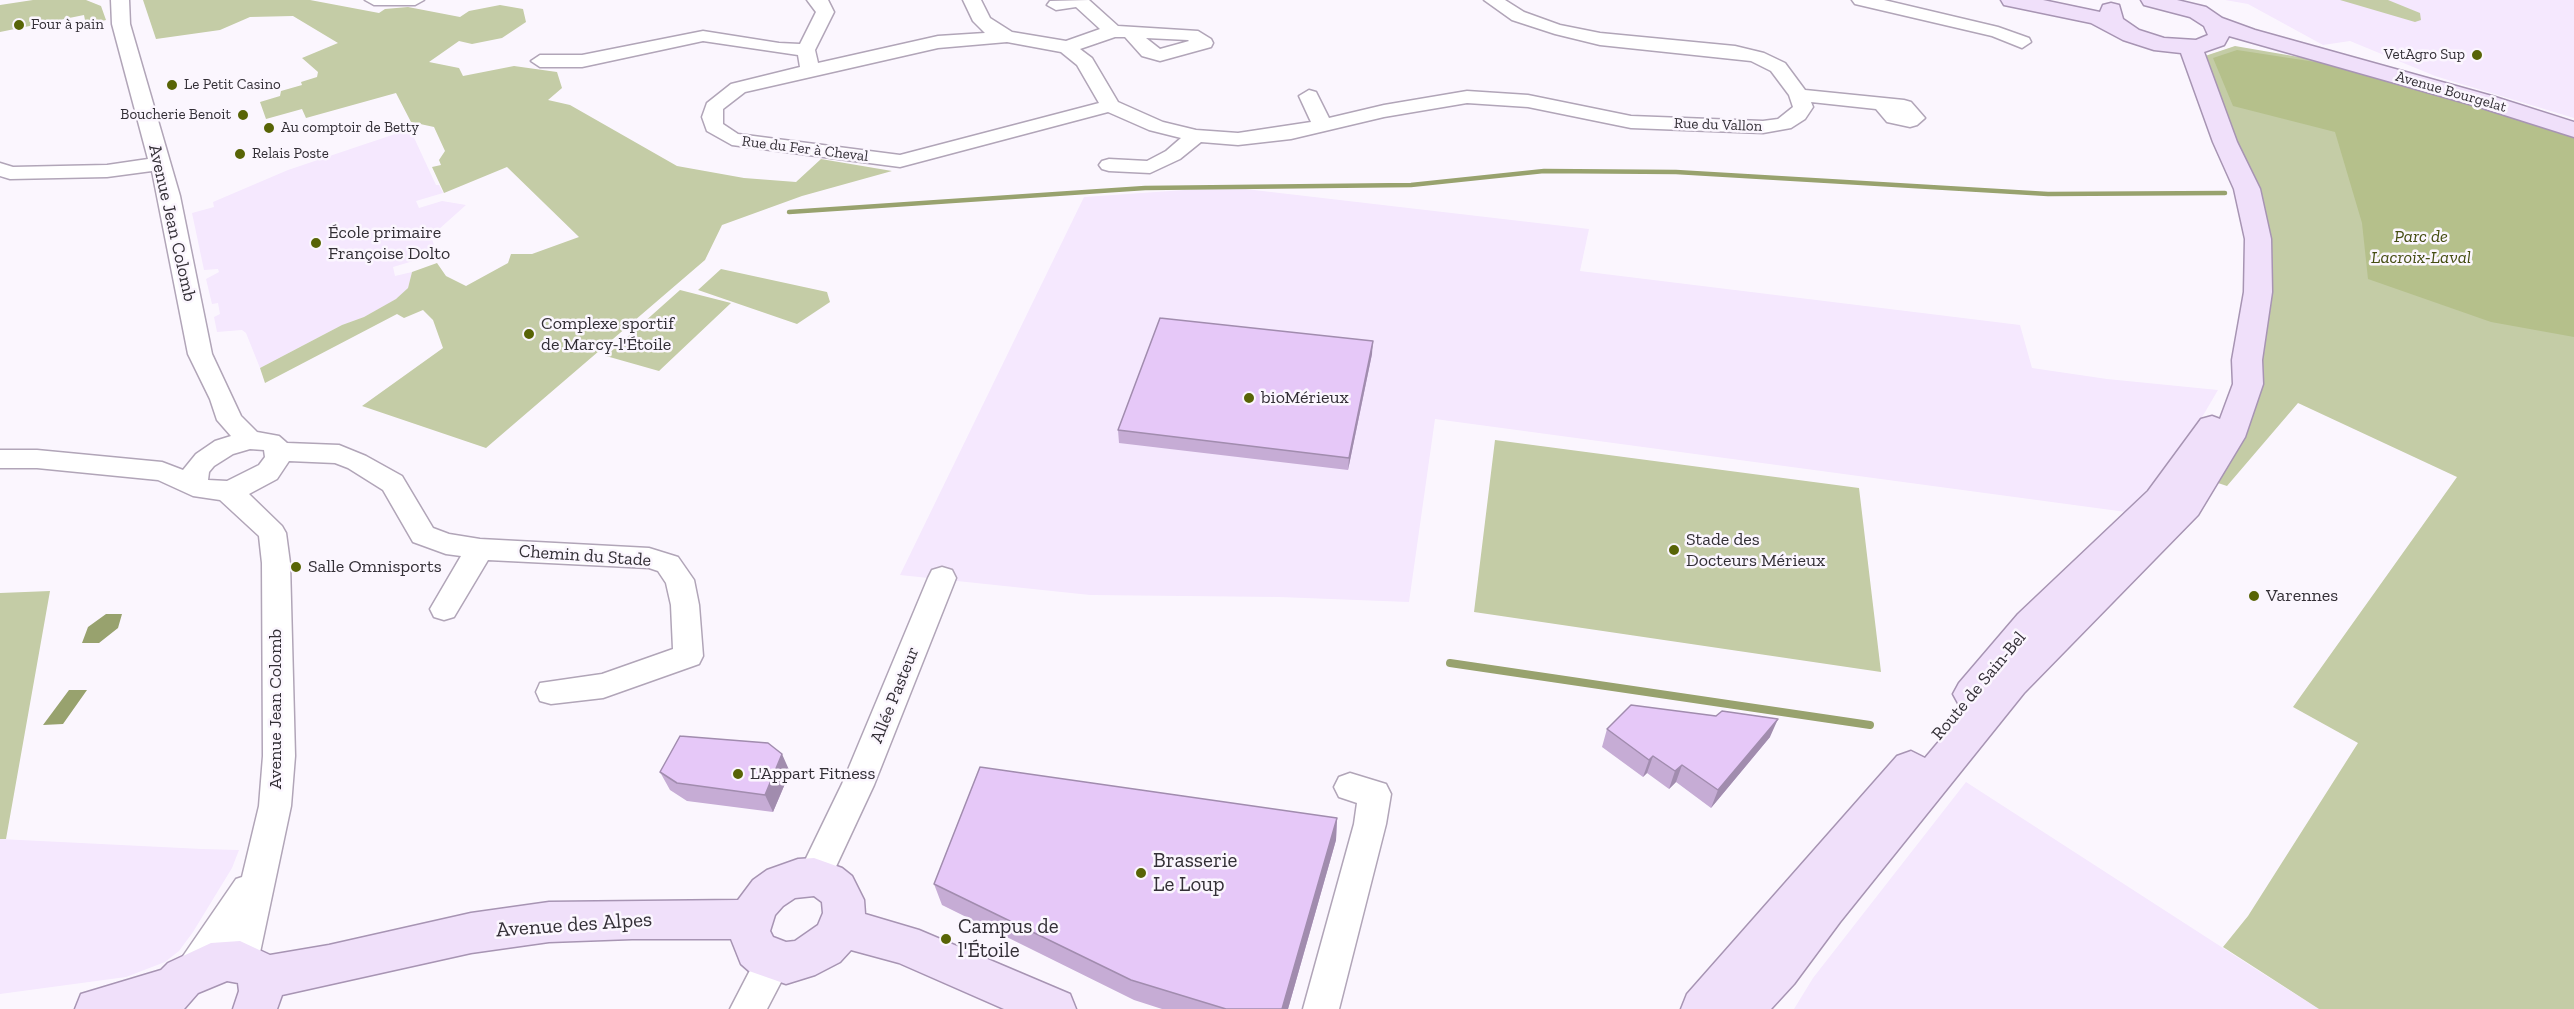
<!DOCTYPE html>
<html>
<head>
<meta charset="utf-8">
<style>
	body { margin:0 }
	canvas { display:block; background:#fbf6fe }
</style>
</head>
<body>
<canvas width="2574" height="1009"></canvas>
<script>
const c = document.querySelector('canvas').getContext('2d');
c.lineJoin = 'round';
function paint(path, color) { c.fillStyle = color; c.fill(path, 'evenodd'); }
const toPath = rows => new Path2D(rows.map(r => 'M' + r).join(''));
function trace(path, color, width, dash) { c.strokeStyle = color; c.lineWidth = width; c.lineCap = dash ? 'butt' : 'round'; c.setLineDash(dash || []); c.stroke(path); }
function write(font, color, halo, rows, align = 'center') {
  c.font = font + ' "Zilla Slab",serif'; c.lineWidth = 5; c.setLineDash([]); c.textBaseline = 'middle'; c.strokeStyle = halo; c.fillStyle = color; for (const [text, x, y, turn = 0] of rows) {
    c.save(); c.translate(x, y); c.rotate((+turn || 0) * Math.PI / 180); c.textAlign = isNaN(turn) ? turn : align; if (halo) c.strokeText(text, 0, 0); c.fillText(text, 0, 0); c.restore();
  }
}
paint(toPath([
	[2225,0,2574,0,2574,118,2435,76,2350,41,2323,45,2248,4],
	[410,129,436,185,439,185,443,193,416,201,419,208,442,201,466,205,438,230,430,233,437,254,393,267,395,276,412,272,408,288,397,299,364,317,342,325,260,368,246,333,242,330,217,332,214,317,220,314,218,303,212,304,206,279,219,272,218,269,204,270,192,213,214,207,213,202,288,170],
	[1228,187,1589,229,1580,271,2020,325,2032,368,2107,379,2218,390,2181,453,2126,512,1435,419,1409,602,1279,597,1090,595,900,575,1084,197],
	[1966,782,2254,968,2319,1009,1794,1009,1813,978],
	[0,839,202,849,239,850,232,868,193,932,179,951,165,962,126,977,0,994]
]), '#f5e8fe');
paint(toPath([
	[33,0,86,0,101,6,106,20,86,25,84,15,0,32,0,5],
	[143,0,310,0,379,13,385,9,408,7,460,17,469,11,500,5,523,9,526,22,502,38,472,44,459,41,429,62,459,68,463,76,514,66,557,72,562,88,548,100,570,105,677,166,744,178,796,182,821,159,892,171,802,196,722,225,705,260,486,448,362,406,443,348,433,320,423,310,404,318,397,314,265,383,260,368,342,325,364,317,396,299,408,288,412,272,437,263,446,276,466,286,508,263,511,254,532,254,579,237,507,167,444,193,432,167,441,165,439,160,445,151,434,127,411,122,396,93,306,118,302,109,266,119,260,102,280,96,281,91,302,85,301,82,317,77,318,72,302,58,338,43,293,16,250,17,220,30,156,39],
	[2340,0,2388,0,2420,13,2421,20,2415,22],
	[2235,46,2322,61,2574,135,2574,1009,2319,1009,2223,947,2248,916,2358,743,2293,707,2457,477,2298,403,2227,486,2212,481,2253,401,2264,353,2271,279,2235,142,2205,56],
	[721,269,827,292,830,302,797,324,698,290],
	[680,290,731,303,659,371,606,356],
	[1495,440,1859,488,1881,672,1474,612],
	[50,591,6,839,0,839,0,593]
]), '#c4cca6');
paint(toPath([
	[2237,50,2322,63,2482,108,2574,138,2574,337,2491,322,2368,279,2362,223,2335,132,2233,106,2213,58]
]), '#b5c08b');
paint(toPath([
	[106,614,122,614,118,628,99,643,82,643,88,627],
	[69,690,87,690,63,724,43,725]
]), '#98a26e');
trace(toPath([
	[789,212,1145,188,1411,185,1544,171,1676,172,2048,194,2225,193]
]), '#98a26e', 4.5);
trace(toPath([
	[1450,663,1870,725]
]), '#98a26e', 8);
const minor = toPath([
	[111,0,129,0,130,24,180,196,212,354,241,416,257,432,279,436,287,443,339,445,366,456,402,476,433,528,449,534,480,539,649,548,678,557,694,580,699,605,703,656,699,664,603,698,551,704,540,701,536,692,540,683,602,674,673,649,671,605,666,583,658,571,649,568,488,560,454,617,444,620,434,617,430,609,461,556,446,554,413,542,383,490,348,468,335,463,289,461,277,479,249,494,282,526,286,533,290,563,295,756,291,806,258,962,253,974,240,979,227,974,222,962,223,957,207,983,194,988,181,983,176,971,181,959,236,879,242,877,259,806,263,756,262,563,259,536,220,500,193,496,158,480,37,468,0,468,0,450,37,450,162,462,183,470,196,454,215,441,231,436,217,420,210,399,188,354,152,171,107,177,10,179,0,176,0,163,13,167,107,165,148,159,112,24,111,0],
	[250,449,264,450,265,457,259,465,227,481,208,480,209,472,214,466,233,454,250,449],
	[365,0,424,0,415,5,374,5,365,0],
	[807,0,828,0,834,12,815,50,818,63,938,36,985,33,973,21,963,0,981,0,990,18,1012,32,1066,41,1100,29,1076,7,1056,10,1047,5,1050,1,1089,0,1118,26,1198,31,1211,39,1213,43,1211,47,1160,61,1142,56,1125,37,1115,37,1080,49,1092,58,1118,102,1163,122,1196,130,1238,133,1311,122,1299,96,1309,90,1316,92,1329,118,1384,105,1467,91,1528,95,1631,116,1763,121,1778,119,1793,107,1789,95,1771,71,1751,61,1600,45,1555,34,1512,20,1484,0,1505,0,1524,12,1560,25,1600,33,1735,46,1764,53,1785,63,1805,90,1904,100,1911,102,1925,118,1917,125,1910,127,1887,122,1876,109,1811,102,1813,107,1805,119,1791,128,1763,133,1631,128,1528,107,1467,103,1384,117,1291,139,1238,145,1201,142,1180,159,1150,173,1109,171,1102,169,1099,165,1102,161,1109,159,1147,161,1166,151,1181,138,1149,130,1108,112,900,167,732,145,707,131,702,117,707,103,731,84,800,67,798,55,703,41,582,67,540,67,531,61,540,55,582,55,703,31,779,43,800,44,816,12,807,0],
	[1146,38,1188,40,1189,41,1160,49,1146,38],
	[1007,42,1061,52,1077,65,1099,103,900,155,738,134,723,124,723,109,745,92,938,48,1007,42],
	[1852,0,1884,0,1998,27,2029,38,2031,42,2022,48,1992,36,1855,4,1852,0],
	[942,567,952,570,956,578,874,785,826,888,814,892,802,888,797,877,842,784,928,578,932,570,942,567],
	[1350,773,1386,784,1391,794,1386,824,1339,1009,1303,1009,1354,824,1357,803,1339,797,1334,787,1339,777,1350,773],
	[774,944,787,949,792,961,767,1009,730,1009,761,949,774,944]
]);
const major = toPath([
	[2001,0,2043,0,2100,12,2103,5,2111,3,2119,5,2123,19,2139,30,2164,38,2196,40,2208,35,2204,26,2190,17,2144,5,2141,0,2177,0,2206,7,2222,18,2255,30,2492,96,2574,122,2574,137,2476,106,2229,36,2224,45,2204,52,2237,142,2260,189,2271,239,2272,292,2262,360,2263,384,2245,437,2198,515,2024,693,1840,922,1794,984,1771,1009,1681,1009,1687,994,1897,756,1911,751,1925,758,1967,708,1959,705,1953,694,1959,683,2018,614,2148,491,2201,419,2212,416,2220,419,2233,384,2232,360,2244,292,2245,239,2234,189,2213,142,2181,53,2154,50,2123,40,2091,23,2004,5,2001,0],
	[814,858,842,868,852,876,864,900,865,914,919,930,1070,994,1076,1009,1004,1009,899,963,851,950,840,962,815,975,786,984,749,971,741,964,731,939,632,939,549,942,471,953,282,995,277,1009,233,1009,239,991,238,983,227,981,198,993,184,1009,75,1009,81,994,161,970,168,963,211,943,240,941,270,955,329,945,471,913,549,902,738,900,753,880,767,870,798,859,814,858],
	[814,896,822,902,823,913,818,925,795,941,786,942,773,937,770,931,775,915,783,906,795,898,814,896]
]);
trace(minor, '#b1a5b8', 3);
trace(major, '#a794b3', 3);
paint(minor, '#fff');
paint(major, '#f0e0fa');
paint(toPath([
	[1372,354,1348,470,1119,443,1118,430],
	[1607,729,1770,737,1711,808,1676,782,1669,789,1647,773,1643,777,1602,747],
	[660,772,790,772,773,812,687,801,670,790],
	[1337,818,1336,840,1288,1009,1162,1009,1134,1000,942,905,934,884]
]), '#c6acd5');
paint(toPath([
	[1373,341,1372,354,1348,470,1349,458],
	[1778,719,1770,737,1711,808,1718,790],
	[782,754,790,772,773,812,765,795],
	[1653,756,1647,773,1643,777,1649,760],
	[1682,765,1676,782,1669,789,1675,771],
	[1337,818,1336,840,1288,1009,1282,1009]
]), '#a18cae');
const building = toPath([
	[1160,318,1373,341,1349,458,1118,430,1160,318],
	[1631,705,1716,716,1722,711,1778,719,1718,790,1682,765,1675,771,1653,756,1649,760,1607,729,1631,705],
	[680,736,768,743,782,754,765,795,677,783,660,772,680,736],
	[980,767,1337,818,1282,1009,1226,1009,1131,980,934,884,980,767]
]);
paint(building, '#e6c8f8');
trace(building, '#a18cae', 1.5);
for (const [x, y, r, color] of [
	[19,25,6,"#586406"],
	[2477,55,6,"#586406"],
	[172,85,6,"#586406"],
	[243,115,6,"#586406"],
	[269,128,6,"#586406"],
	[240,154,6,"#586406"],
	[316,243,6,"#586406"],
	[529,334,6,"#586406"],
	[1249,398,6,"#586406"],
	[1674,550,6,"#586406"],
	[296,567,6,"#586406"],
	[2254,596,6,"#586406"],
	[738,774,6,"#586406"],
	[1141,873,6,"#586406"],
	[946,939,6,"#586406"]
]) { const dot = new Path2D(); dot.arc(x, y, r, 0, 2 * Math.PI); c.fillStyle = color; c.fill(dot); trace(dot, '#fbf6fe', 2); }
write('15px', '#332f36', '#fbf6fe', [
	["Four à pain",31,25],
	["VetAgro Sup",2465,55,"right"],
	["Le Petit Casino",184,85],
	["Boucherie Benoit",231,115,"right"],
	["Au comptoir de Betty",281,128],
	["Relais Poste",252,154]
], 'left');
write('15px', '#332f36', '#fbf6fe', [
	["Avenue Bourgelat",2451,92,16],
	["Rue du Vallon",1718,125,2],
	["Rue du Fer à Cheval",805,149,7]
]);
write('18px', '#332f36', '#fbf6fe', [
	["Avenue Jean Colomb",172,223,77],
	["Chemin du Stade",585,556,4],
	["Route de Sain-Bel",1979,686,-50],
	["Allée Pasteur",895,695,-68],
	["Avenue Jean Colomb",276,709,-90]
]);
write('18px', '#332f36', '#fbf6fe', [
	["École primaire",328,233],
	["Françoise Dolto",328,254],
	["Complexe sportif",541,324],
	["de Marcy-l'Étoile",541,345],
	["bioMérieux",1261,398],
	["Stade des",1686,540],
	["Docteurs Mérieux",1686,561],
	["Salle Omnisports",308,567],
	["Varennes",2266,596],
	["L'Appart Fitness",750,774]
], 'left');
write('italic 18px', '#454e12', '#fbf6fe', [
	["Parc de",2421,237],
	["Lacroix-Laval",2421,258]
]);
write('21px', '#332f36', '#fbf6fe', [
	["Brasserie",1153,861],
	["Le Loup",1153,885],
	["Campus de",958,927],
	["l'Étoile",958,951]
], 'left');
write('21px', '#332f36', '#fbf6fe', [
	["Avenue des Alpes",574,925,-4]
]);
</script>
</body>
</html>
